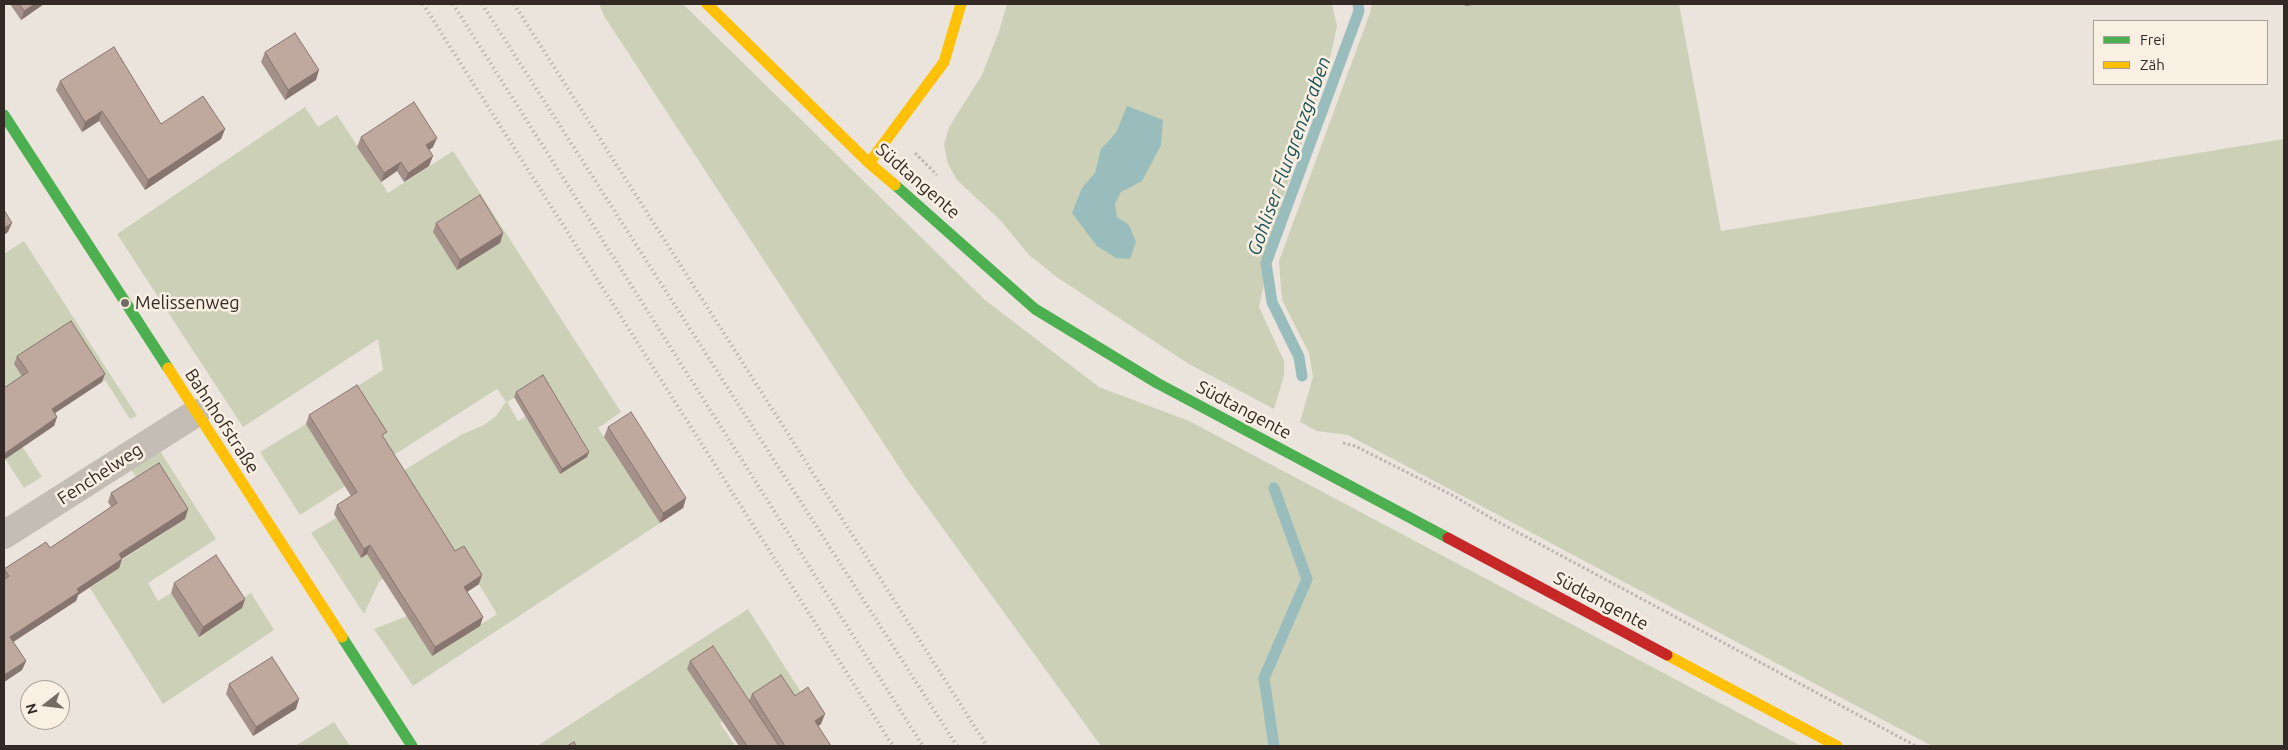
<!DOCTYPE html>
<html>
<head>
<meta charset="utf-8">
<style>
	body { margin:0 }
	#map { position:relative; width:2288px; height:750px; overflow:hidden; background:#ebe4dd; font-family:Ubuntu,sans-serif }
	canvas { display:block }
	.frame { position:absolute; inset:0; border:5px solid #342a25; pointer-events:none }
	.legend { position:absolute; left:2093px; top:20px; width:175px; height:65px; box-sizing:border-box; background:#f9efe3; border:1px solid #aaa097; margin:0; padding:6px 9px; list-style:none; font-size:15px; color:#342a25 }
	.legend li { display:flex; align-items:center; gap:10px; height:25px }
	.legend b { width:25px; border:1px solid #aaa097 }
	.north { position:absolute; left:20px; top:680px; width:50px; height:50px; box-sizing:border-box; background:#f9efe3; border:1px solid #aaa097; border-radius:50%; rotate:254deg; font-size:14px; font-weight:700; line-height:20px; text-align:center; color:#342a25 }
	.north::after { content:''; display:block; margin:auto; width:18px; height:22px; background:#746b65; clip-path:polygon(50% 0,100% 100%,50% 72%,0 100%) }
</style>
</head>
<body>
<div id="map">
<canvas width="2288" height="750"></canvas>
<div class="frame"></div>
<ul class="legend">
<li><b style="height:6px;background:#4caf50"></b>Frei</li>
<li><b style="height:6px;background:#ffc107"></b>Zäh</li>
</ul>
<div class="north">N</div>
</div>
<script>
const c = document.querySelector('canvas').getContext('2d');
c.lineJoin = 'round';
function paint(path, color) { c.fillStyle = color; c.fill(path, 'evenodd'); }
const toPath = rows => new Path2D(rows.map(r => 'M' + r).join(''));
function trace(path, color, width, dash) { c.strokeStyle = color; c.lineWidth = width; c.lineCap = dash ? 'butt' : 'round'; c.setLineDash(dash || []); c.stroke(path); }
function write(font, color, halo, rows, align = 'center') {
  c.font = font + ' Ubuntu,sans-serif'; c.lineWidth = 5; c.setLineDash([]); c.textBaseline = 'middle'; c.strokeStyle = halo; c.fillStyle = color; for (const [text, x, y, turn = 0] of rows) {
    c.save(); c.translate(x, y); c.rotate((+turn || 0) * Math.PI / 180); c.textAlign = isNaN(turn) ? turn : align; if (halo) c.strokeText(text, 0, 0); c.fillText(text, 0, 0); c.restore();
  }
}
paint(toPath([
	[599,4,683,4,985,300,1099,387,1189,421,1801,746,1101,746,907,479,604,16],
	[1007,4,1332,4,1337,26,1328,67,1283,198,1259,307,1284,361,1284,376,1274,409,1189,364,1058,278,1029,255,1001,221,957,180,948,164,944,145,949,127,982,75,999,31],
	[1372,4,1679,4,1721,231,2284,139,2284,746,1932,746,1348,435,1317,431,1300,422,1313,377,1309,353,1282,300,1279,261,1370,13],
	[305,107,318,127,337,115,388,193,453,151,621,412,598,428,660,523,413,686,374,629,407,616,432,656,497,614,461,555,425,550,379,582,364,614,311,533,336,518,361,558,398,474,461,435,484,425,496,416,506,402,497,389,300,515,260,452,306,424,326,406,383,370,378,339,243,427,117,234],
	[542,380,554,399,518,421,507,402],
	[24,241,137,416,130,419,105,380,102,382,68,329,14,364,25,380,4,394,4,254],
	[4,429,22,446,42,477,24,488,4,457],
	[160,451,216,539,148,583,158,601,171,593,199,636,241,609,237,602,251,593,274,630,163,704,90,588,118,568,116,564,185,519,139,482,131,469],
	[748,609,804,697,791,705,777,685,720,723,734,744,730,746,537,746],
	[334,722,350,746,295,746]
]), '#ccd0b7');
paint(toPath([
	[1127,106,1163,120,1161,145,1142,181,1121,192,1115,204,1117,217,1129,225,1136,242,1130,259,1116,258,1097,246,1072,213,1082,188,1095,173,1101,149,1116,133]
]), '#99bcbc');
trace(toPath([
	[1302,376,1299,357,1272,302,1266,263,1359,11,1358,4],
	[1274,488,1307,579,1264,678,1274,746]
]), '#99bcbc', 11);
trace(toPath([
	[915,153,937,175],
	[1343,443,1355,446,1454,496,1491,518,1916,746]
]), '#bdb5af', 3, [2.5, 2.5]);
trace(toPath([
	[4,535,196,413]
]), '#c4bdb6', 28);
trace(toPath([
	[4,115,168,368],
	[895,185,1035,309,1157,383,1448,538],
	[342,637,412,746]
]), '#4caf50', 11);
trace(toPath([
	[707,4,869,163,895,185],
	[869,163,944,62,961,4],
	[168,368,342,637],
	[1667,655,1837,746]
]), '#ffc107', 11);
trace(toPath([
	[1448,538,1667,655]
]), '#c62828', 11);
trace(toPath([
	[423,4,893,746],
	[453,4,923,746],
	[482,4,957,746],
	[514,4,987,746]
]), '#aba5a1', 4, [1, 4]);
paint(toPath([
	[10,4,44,4,21,20],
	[265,52,316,80,285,100,261,62],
	[60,81,161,124,225,129,221,139,145,190,99,121,82,132,56,90],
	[361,137,433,147,429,150,429,166,404,182,397,171,381,182,357,147],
	[436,223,503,233,500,243,457,270,433,232],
	[17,356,102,382,55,413,57,417,54,426,14,364],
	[516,392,587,457,560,474,514,397],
	[309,415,384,438,455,551,479,584,467,592,483,617,480,626,432,656,367,554,361,558,334,514,337,505,351,496,306,424],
	[608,427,686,498,683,508,660,523,604,437],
	[111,493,188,509,185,519,122,559,119,568,78,595,76,601,13,642,26,661,22,670,4,682,4,569,50,548,111,507,108,502],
	[174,583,245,599,242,608,199,637,171,593],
	[690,661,749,701,752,694,795,696,821,724,818,726,831,746,739,746,687,669],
	[229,684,296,709,253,736,226,694]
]), '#a49189');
paint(toPath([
	[35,4,44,4,21,20,24,11],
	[1466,4,1480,4,1465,6],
	[319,70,316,80,285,100,288,90],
	[102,111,99,121,82,132,85,122],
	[225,129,221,139,145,190,148,180],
	[437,138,433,147,422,155,426,145],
	[433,156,429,166,404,182,408,173],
	[401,162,397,171,381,182,384,173],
	[12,223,8,232,4,235,4,228],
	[503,233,500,243,457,270,460,260],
	[105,374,102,382,49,417,52,409],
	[57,417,54,426,4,460,4,454],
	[589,452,587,457,560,474,562,469],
	[686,498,683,508,660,523,663,513],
	[188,509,185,519,115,563,119,554],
	[370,545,367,554,361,558,364,549],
	[122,559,119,568,78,595,76,601,7,646,10,637,77,589],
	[482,575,479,584,461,596,464,587],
	[245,599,242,608,199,637,203,627],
	[483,617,480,626,432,656,435,647],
	[26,661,22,670,4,682,4,675],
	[299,699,296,709,253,736,256,727],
	[825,714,821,724,811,731,815,721]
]), '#86766f');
const building = toPath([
	[19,4,35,4,24,11,19,4],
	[295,33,319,70,288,90,265,52,295,33],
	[114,47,161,124,203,96,225,129,148,180,102,111,85,122,60,81,114,47],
	[414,102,437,138,426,145,433,156,408,173,401,162,384,173,361,137,414,102],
	[480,195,503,233,460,260,436,223,480,195],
	[4,210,12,223,4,228,4,210],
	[71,321,105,374,52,409,57,417,4,454,4,388,28,372,17,356,71,321],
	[543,375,589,452,562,469,516,392,543,375],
	[357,385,387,432,382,435,455,551,464,546,482,575,464,587,483,617,435,647,370,545,364,549,337,505,357,492,309,415,357,385],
	[631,412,686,498,663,513,608,427,631,412],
	[159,463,188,509,119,554,122,559,77,589,79,592,10,637,26,661,4,675,4,580,9,576,4,569,46,542,50,548,117,503,111,493,159,463],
	[216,555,245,599,203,627,174,583,216,555],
	[713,646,779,746,747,746,690,661,713,646],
	[272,657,299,699,256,727,229,684,272,657],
	[781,675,795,696,808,687,825,714,815,721,831,746,785,746,752,694,781,675],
	[574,742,576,746,567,746,574,742]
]);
paint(building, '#bfa99f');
trace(building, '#86766f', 1);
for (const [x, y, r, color] of [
	[125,303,5,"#746b65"]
]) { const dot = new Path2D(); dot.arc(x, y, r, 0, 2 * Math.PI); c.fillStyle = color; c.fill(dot); trace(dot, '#f9efe3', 2); }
write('18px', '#342a25', '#f9efe3', [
	["Südtangente",918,181,41],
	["Südtangente",1244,410,28],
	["Bahnhofstraße",222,421,57],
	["Fenchelweg",100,474,-33],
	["Südtangente",1601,601,28]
]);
write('18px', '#342a25', '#f9efe3', [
	["Melissenweg",135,303]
], 'left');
write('italic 19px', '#1b5156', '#f9efe3', [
	["Gohliser Flurgrenzgraben",1289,156,-70]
]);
</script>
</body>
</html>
